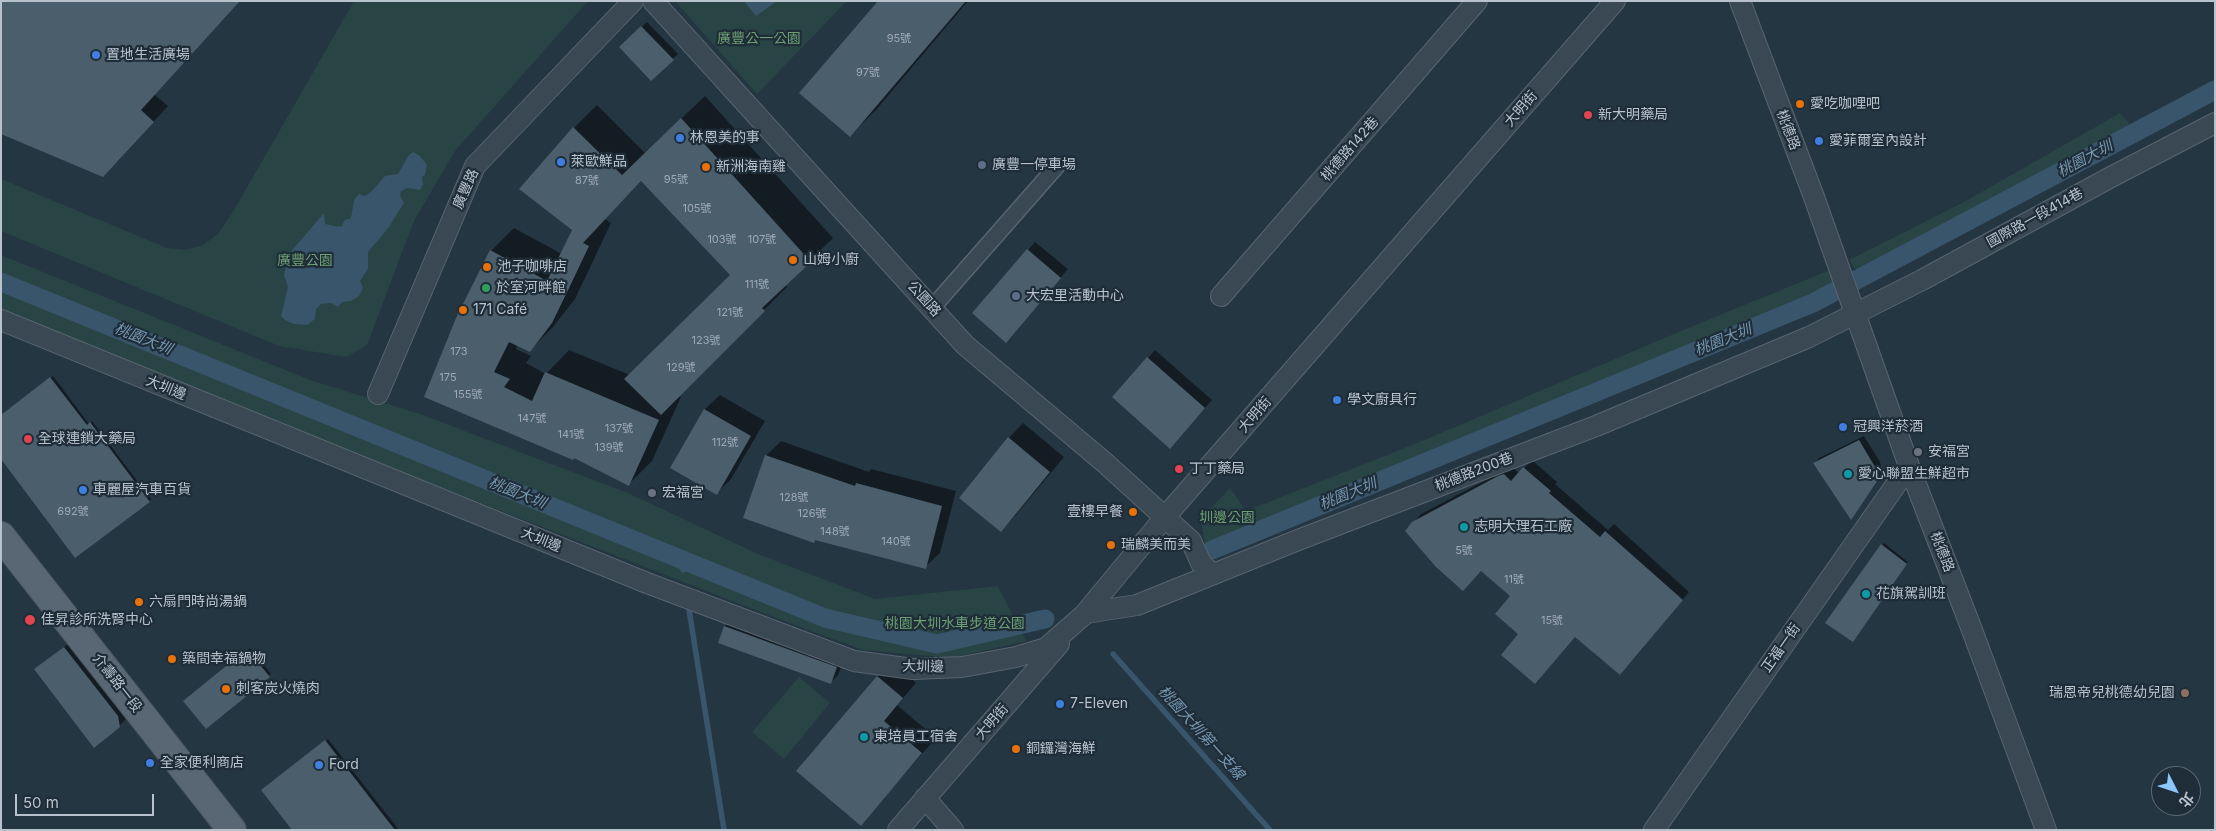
<!DOCTYPE html>
<html>
<head>
<meta charset="utf-8">
<style>
	body { margin:0 }
	#map { position:relative; width:2216px; height:831px; overflow:hidden; background:#253643; font-family:Inter,"Noto Sans TC",sans-serif }
	canvas { display:block }
	.frame { position:absolute; inset:0; border:2px solid #b7c2cd; pointer-events:none }
	.north { position:absolute; left:2151px; top:766px; width:50px; height:50px; box-sizing:border-box; background:#1f2d38; border:1px solid #5c6974; border-radius:50%; rotate:131deg; font-size:14px; font-weight:700; line-height:20px; text-align:center; color:#b7c2cd }
	.north::after { content:''; display:block; margin:auto; width:18px; height:22px; background:#8cc6fd; clip-path:polygon(50% 0,100% 100%,50% 72%,0 100%) }
	.scale { position:absolute; left:15px; top:794px; width:139px; height:22px; box-sizing:border-box; border:2px solid #b7c2cd; border-top:0; padding-left:6px; font-size:15px; line-height:18px; white-space:nowrap; color:#b7c2cd; -webkit-text-stroke:4px #1f2d38; paint-order:stroke }
</style>
</head>
<body>
<div id="map">
<canvas width="2216" height="831"></canvas>
<div class="frame"></div>
<div class="north">北</div>
<div class="scale">50 m</div>
</div>
<script>
const c = document.querySelector('canvas').getContext('2d');
c.lineJoin = 'round';
function paint(path, color) { c.fillStyle = color; c.fill(path, 'evenodd'); }
const toPath = rows => new Path2D(rows.map(r => 'M' + r).join(''));
function trace(path, color, width, dash) { c.strokeStyle = color; c.lineWidth = width; c.lineCap = dash ? 'butt' : 'round'; c.setLineDash(dash || []); c.stroke(path); }
function write(font, color, halo, rows, align = 'center') {
  c.font = font + ' Inter,"Noto Sans TC",sans-serif'; c.lineWidth = 4.5; c.setLineDash([]); c.textBaseline = 'middle'; c.strokeStyle = halo; c.fillStyle = color; for (const [text, x, y, turn = 0] of rows) {
    c.save(); c.translate(x, y); c.rotate((+turn || 0) * Math.PI / 180); c.textAlign = isNaN(turn) ? turn : align; if (halo) c.strokeText(text, 0, 0); c.fillText(text, 0, 0); c.restore();
  }
}
paint(toPath([
	[354,1,588,1,455,151,414,221,367,345,346,357,279,346,1,231,1,179,167,248,186,250,203,245,218,234,234,210],
	[675,1,847,1,757,94],
	[2120,113,2133,128,1858,273,1849,260,1964,202],
	[1,255,310,380,420,414,628,493,758,554,875,599,998,586,1026,641,951,658,863,650,776,618,1,316],
	[1835,268,1840,284,1205,546,1201,519,1230,488,1246,511,1422,441,1688,328],
	[799,677,830,703,784,759,752,732]
]), '#284444');
paint(toPath([
	[744,1,777,1,756,16],
	[413,152,420,156,427,165,425,175,422,177,423,184,420,190,407,188,401,191,400,196,404,203,402,206,389,227,368,252,368,269,360,281,363,288,359,296,351,301,342,302,338,307,331,303,321,304,316,309,315,319,307,325,294,324,285,320,281,316,288,287,284,275,289,254,324,213,325,224,341,227,345,220,351,218,354,200,359,194,365,196,372,191,385,176,398,174,409,155]
]), '#38556b');
paint(toPath([
	[879,1,968,1,876,110,850,135],
	[647,22,678,54,651,79,621,47],
	[154,94,168,106,118,161,1,133],
	[705,96,833,238,785,285,787,287,678,396,681,397,652,461,629,484,574,457,425,397,491,251,514,228,562,254,573,230,521,189,574,128,597,105,645,153],
	[642,180,731,275,630,375,569,350,546,374,526,363,531,356,516,349,518,345,530,350,553,327,575,299,611,223,605,219],
	[1035,242,1068,269,1013,333,974,313],
	[1155,350,1212,400,1177,439,1148,358],
	[53,376,89,424,92,421,151,499,149,501,1,416],
	[720,395,765,421,731,479,717,493,672,467,705,409],
	[1023,423,1064,457,1015,516,1000,531,1009,438],
	[1864,436,1880,462,1883,474,1851,518,1815,463,1819,458],
	[781,441,869,472,871,469,956,491,940,553,925,567,816,539,814,541,766,456],
	[1532,460,1557,482,1555,484,1608,530,1614,524,1689,592,1628,666,1576,636,1520,634,1512,596,1481,570,1413,523,1421,514,1507,469,1512,467,1519,473],
	[1884,543,1908,562,1855,638,1882,545],
	[733,619,844,660,838,675,831,682,719,642,725,626],
	[72,641,127,718,119,726,35,669],
	[250,648,271,674,269,676,187,699],
	[892,662,916,683,897,705,936,738,861,824,877,677],
	[328,739,399,830,293,830,265,788]
]), '#0007');
trace(toPath([
	[681,560,683,570],
	[688,603,724,830],
	[1113,654,1270,830]
]), '#38556b', 5.5);
trace(toPath([
	[1,282,825,618,937,644,1045,619],
	[1212,550,1813,303,2215,90]
]), '#38556b', 19);
paint(toPath([
	[1,1,240,1,141,110,154,122,103,177,1,134],
	[878,1,966,1,850,137,799,93],
	[641,26,674,60,651,81,619,47],
	[681,118,811,262,762,308,765,311,661,415,624,379,730,275,641,181,583,243,589,246,570,286,552,323,530,352,509,342,494,372,510,379,504,387,532,401,545,372,659,420,629,486,574,458,573,460,424,397,456,318,490,250,547,281,572,230,519,189,573,127,622,175],
	[1027,249,1061,278,1006,343,972,313],
	[1147,357,1205,408,1170,449,1112,397],
	[50,377,87,425,90,422,150,502,75,558,1,459,1,415],
	[704,409,751,436,717,495,670,468],
	[1008,437,1050,472,1001,532,959,498],
	[1859,440,1875,467,1878,480,1851,520,1813,463],
	[765,455,855,486,856,483,942,506,926,569,815,540,814,543,743,518],
	[1523,467,1551,491,1549,493,1600,537,1605,531,1683,600,1620,675,1575,637,1535,684,1501,655,1518,634,1495,614,1510,596,1481,571,1463,591,1436,567,1405,531,1412,522,1498,476,1504,474,1511,481],
	[1881,544,1907,564,1853,642,1825,623],
	[724,626,837,667,831,684,718,643],
	[64,647,118,716,120,727,94,748,34,669],
	[247,649,270,677,206,729,183,701],
	[877,676,903,698,884,721,922,753,861,826,796,771],
	[325,740,395,830,292,830,261,790]
]), '#4b5e6c');
const pedestrian = toPath([
	[932,308,1057,166]
]);
const minor = toPath([
	[653,1,965,345,1104,462,1191,541,1201,563,1213,574],
	[1740,1,1814,197,1909,466,1972,630,2046,830],
	[1221,296,1477,1],
	[1,320,647,583,854,661,913,669,962,667,1016,657,1046,648,1086,613,1137,605,1298,540,1596,426,1809,337,1922,280,2111,177,2215,123],
	[378,394,475,166,633,1],
	[1083,616,1165,517,1615,1],
	[925,798,953,830],
	[898,830,1059,644],
	[1654,830,1909,466]
]);
const primary = toPath([
	[1,536,232,830]
]);
trace(pedestrian, '#586570', 18);
trace(minor, '#586570', 22);
trace(primary, '#44515c', 30);
trace(pedestrian, '#3a4853', 15);
trace(minor, '#3a4853', 20);
trace(primary, '#586773', 28);
for (const [x, y, r, color] of [
	[96,55,5,"#3f7fe0"],
	[1800,104,5,"#e8710a"],
	[1588,115,5,"#e0444e"],
	[680,138,5,"#3f7fe0"],
	[1819,141,5,"#3f7fe0"],
	[561,162,5,"#3f7fe0"],
	[982,165,5,"#5c6f8a"],
	[706,167,5,"#e8710a"],
	[793,260,5,"#e8710a"],
	[487,267,5,"#e8710a"],
	[486,288,5,"#2e9e5b"],
	[1016,296,5,"#5c6f8a"],
	[463,310,5,"#e8710a"],
	[1337,400,5,"#3f7fe0"],
	[1843,427,5,"#3f7fe0"],
	[28,439,5,"#e0444e"],
	[1918,452,5,"#6b7280"],
	[1179,469,5,"#e0444e"],
	[1848,474,5,"#0f9aa8"],
	[83,490,5,"#3f7fe0"],
	[652,493,5,"#6b7280"],
	[1133,512,5,"#e8710a"],
	[1464,527,5,"#0f9aa8"],
	[1111,545,5,"#e8710a"],
	[1866,594,5,"#0f9aa8"],
	[139,602,5,"#e8710a"],
	[30,620,6,"#e0444e"],
	[172,659,5,"#e8710a"],
	[226,689,5,"#e8710a"],
	[2185,693,5,"#8d6e63"],
	[1060,704,5,"#3f7fe0"],
	[864,737,5,"#0f9aa8"],
	[1016,749,5,"#e8710a"],
	[150,763,5,"#3f7fe0"],
	[319,765,5,"#3f7fe0"]
]) { const dot = new Path2D(); dot.arc(x, y, r, 0, 2 * Math.PI); c.fillStyle = color; c.fill(dot); trace(dot, '#1f2d38', 2); }
write('11px', '#9ca9b5', null, [
	["95號",899,39],
	["97號",868,73],
	["95號",676,180],
	["87號",587,181],
	["105號",697,209],
	["103號",722,240],
	["107號",762,240],
	["111號",757,285],
	["121號",730,313],
	["123號",706,341],
	["173",459,352],
	["129號",681,368],
	["175",448,378],
	["155號",468,395],
	["147號",532,419],
	["137號",619,429],
	["141號",571,435],
	["112號",725,443],
	["139號",609,448],
	["128號",794,498],
	["692號",73,512],
	["126號",812,514],
	["148號",835,532],
	["140號",896,542],
	["5號",1464,551],
	["11號",1514,580],
	["15號",1552,621]
]);
write('14px', '#6d9f72', '#1f2d38', [
	["廣豐公一公園",759,39],
	["廣豐公園",305,261],
	["圳邊公園",1227,518],
	["桃園大圳水車步道公園",955,624]
]);
write('14px', '#b7c2cd', '#1f2d38', [
	["置地生活廣場",106,55],
	["愛吃咖哩吧",1810,104],
	["新大明藥局",1598,115],
	["林恩美的事",690,138],
	["愛菲爾室內設計",1829,141],
	["萊歐鮮品",571,162],
	["廣豐一停車場",992,165],
	["新洲海南雞",716,167],
	["山姆小廚",803,260],
	["池子咖啡店",497,267],
	["於室河畔館",496,288],
	["大宏里活動中心",1026,296],
	["171 Café",473,310],
	["學文廚具行",1347,400],
	["冠興洋菸酒",1853,427],
	["全球連鎖大藥局",38,439],
	["安福宮",1928,452],
	["丁丁藥局",1189,469],
	["愛心聯盟生鮮超市",1858,474],
	["車麗屋汽車百貨",93,490],
	["宏福宮",662,493],
	["壹樓早餐",1123,512,"right"],
	["志明大理石工廠",1474,527],
	["瑞麟美而美",1121,545],
	["花旗駕訓班",1876,594],
	["六扇門時尚湯鍋",149,602],
	["佳昇診所洗腎中心",41,620],
	["築間幸福鍋物",182,659],
	["刺客炭火燒肉",236,689],
	["瑞恩帝兒桃德幼兒園",2175,693,"right"],
	["7-Eleven",1070,704],
	["東培員工宿舍",874,737],
	["銅鑼灣海鮮",1026,749],
	["全家便利商店",160,763],
	["Ford",329,765]
], 'left');
write('14px', '#b7c2cd', '#1f2d38', [
	["大明街",1521,109,-49],
	["桃德路",1788,130,69],
	["桃德路142巷",1350,149,-49],
	["廣豐路",466,189,-66],
	["國際路一段414巷",2035,218,-29],
	["公園路",924,299,48],
	["大圳邊",166,388,22],
	["大明街",1255,415,-49],
	["桃德路200巷",1474,472,-21],
	["大圳邊",541,540,22],
	["桃德路",1942,552,69],
	["正福一街",1781,648,-55],
	["大圳邊",923,667,1],
	["介壽路一段",117,683,52],
	["大明街",992,722,-49]
]);
write('italic 15px', '#7697b1', '#1f2d38', [
	["桃園大圳",2085,159,-28],
	["桃園大圳",143,339,22],
	["桃園大圳",1723,340,-22],
	["桃園大圳",517,493,22],
	["桃園大圳",1348,494,-22],
	["桃園大圳第一支線",1201,733,48]
]);
</script>
</body>
</html>
